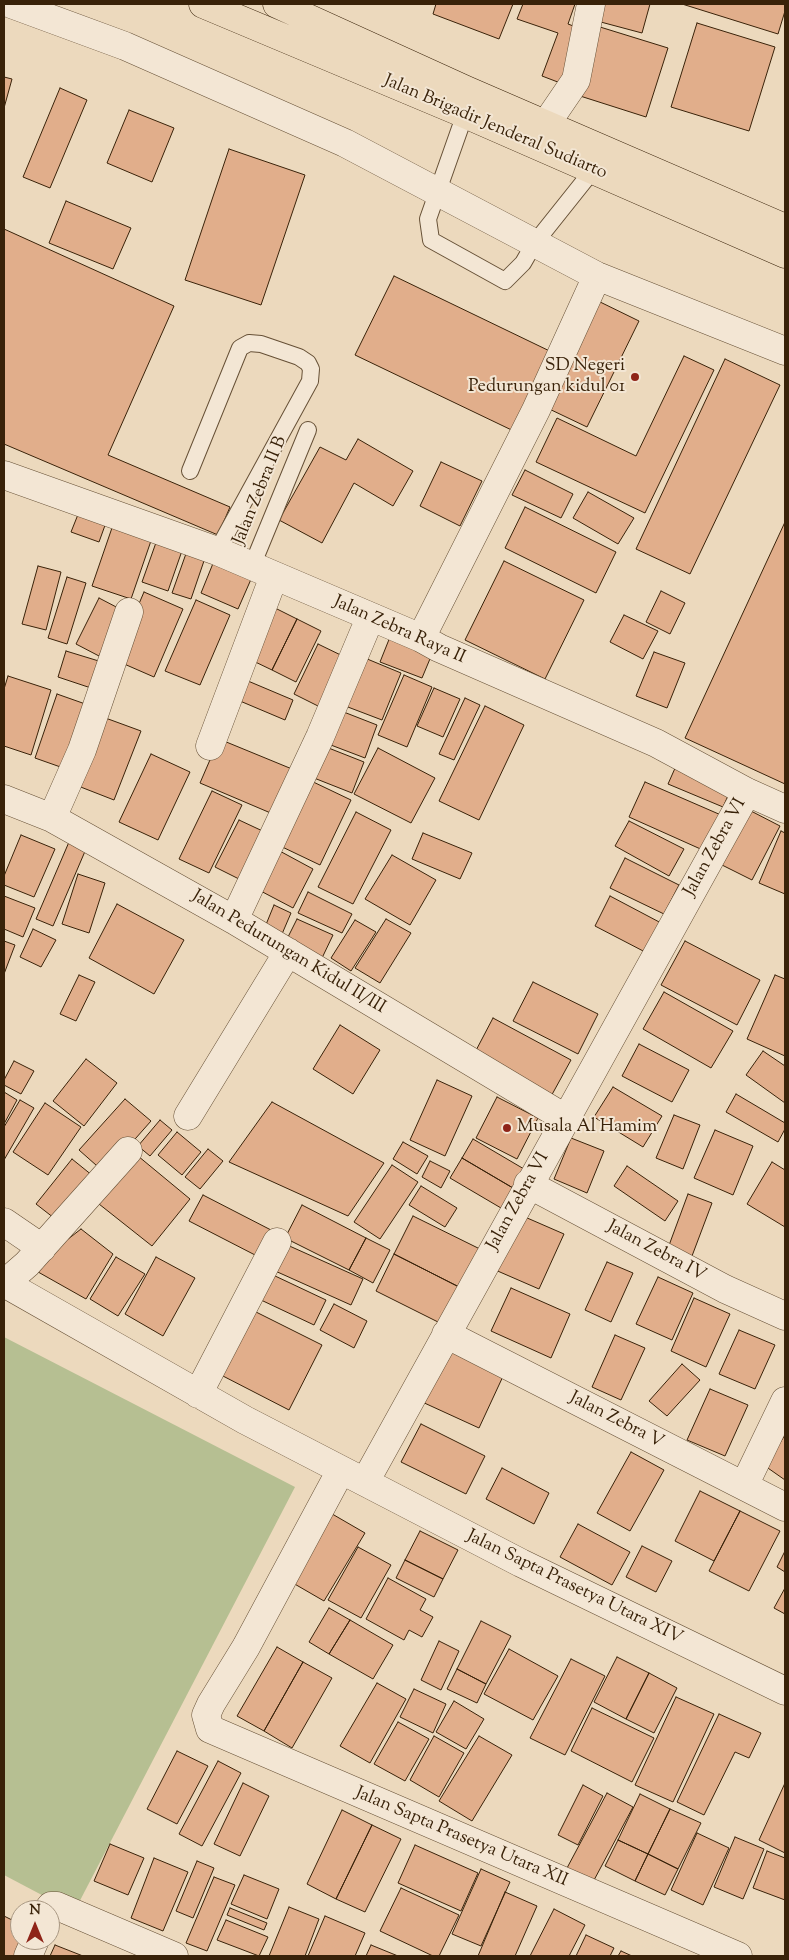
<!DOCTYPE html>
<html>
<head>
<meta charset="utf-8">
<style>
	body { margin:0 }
	#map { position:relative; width:789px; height:1960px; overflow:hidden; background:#ecd9bd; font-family:"Sorts Mill Goudy",serif }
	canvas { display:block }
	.frame { position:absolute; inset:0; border:5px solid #392209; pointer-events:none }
	.north { position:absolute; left:10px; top:1900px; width:50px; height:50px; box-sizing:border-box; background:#f3e6d4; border:1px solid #a99883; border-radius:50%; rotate:0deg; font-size:14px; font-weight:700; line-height:20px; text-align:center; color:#392209 }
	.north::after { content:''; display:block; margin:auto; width:18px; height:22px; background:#8f2418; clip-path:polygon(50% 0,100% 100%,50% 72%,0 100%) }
</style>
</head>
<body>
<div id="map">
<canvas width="789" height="1960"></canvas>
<div class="frame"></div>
<div class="north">N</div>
</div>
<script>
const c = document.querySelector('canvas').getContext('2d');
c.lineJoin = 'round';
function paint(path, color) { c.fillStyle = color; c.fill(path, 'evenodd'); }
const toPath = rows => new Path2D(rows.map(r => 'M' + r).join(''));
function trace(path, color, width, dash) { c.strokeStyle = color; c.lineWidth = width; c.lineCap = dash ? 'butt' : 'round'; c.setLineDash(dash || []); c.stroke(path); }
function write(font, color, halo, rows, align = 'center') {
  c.font = font + ' "Sorts Mill Goudy",serif'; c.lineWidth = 4; c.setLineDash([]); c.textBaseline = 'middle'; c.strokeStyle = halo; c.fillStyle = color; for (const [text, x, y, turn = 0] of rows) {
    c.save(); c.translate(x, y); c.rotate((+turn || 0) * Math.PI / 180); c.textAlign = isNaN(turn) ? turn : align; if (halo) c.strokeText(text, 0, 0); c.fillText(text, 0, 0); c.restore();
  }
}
paint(toPath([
	[4,1337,295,1487,74,1912,4,1875]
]), '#b6bf92');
const building = toPath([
	[436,4,513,4,499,39,433,14,436,4],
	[523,4,575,4,568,24,584,30,563,84,542,76,558,33,517,19,523,4],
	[601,4,650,4,642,33,597,21,601,4],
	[682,4,785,4,785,11,778,34,682,4],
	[697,23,775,47,749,131,671,107,697,23],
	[600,27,668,48,646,117,577,95,600,27],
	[4,77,12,79,4,108,4,77],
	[60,88,87,100,50,188,23,177,60,88],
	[129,110,174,128,152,182,107,163,129,110],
	[229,149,305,175,261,305,185,280,229,149],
	[66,201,131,228,113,269,49,243,66,201],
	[4,229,174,306,108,455,230,507,218,535,4,444,4,229],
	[394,276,560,356,522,435,355,355,394,276],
	[596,300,639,321,587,427,543,406,596,300],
	[684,356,714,370,645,513,536,462,557,418,636,456,684,356],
	[725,359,780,385,690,574,636,549,725,359],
	[358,439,413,471,393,506,354,483,322,543,279,520,320,447,346,460,358,439],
	[441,462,482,481,460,526,420,506,441,462],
	[525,470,573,494,561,518,512,495,525,470],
	[588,492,634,518,618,544,573,518,588,492],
	[81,507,108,517,99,542,71,532,81,507],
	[525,507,616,552,596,593,505,548,525,507],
	[114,522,153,535,131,599,92,586,114,522],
	[785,522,785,784,685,738,785,522],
	[158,537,184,545,168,591,142,582,158,537],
	[188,548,206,555,191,599,172,593,188,548],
	[214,561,252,577,238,609,201,593,214,561],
	[504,561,584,600,545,679,465,640,504,561],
	[38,566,61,572,46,630,22,624,38,566],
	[67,577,86,583,67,644,48,638,67,577],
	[661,591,685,603,670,634,646,622,661,591],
	[144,592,183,609,154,677,115,660,144,592],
	[99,598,122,610,99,656,76,644,99,598],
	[196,600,230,615,200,685,165,671,196,600],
	[273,607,297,619,272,670,247,658,273,607],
	[624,615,658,631,643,659,610,642,624,615],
	[297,619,321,631,296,682,272,670,297,619],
	[390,637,432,654,422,678,380,662,390,637],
	[318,644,351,660,326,710,294,694,318,644],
	[66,651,102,662,94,689,58,677,66,651],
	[654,652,685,663,667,708,636,696,654,652],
	[360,656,401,673,382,720,340,704,360,656],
	[404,675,432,687,407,747,378,735,404,675],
	[8,676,51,690,31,755,4,746,4,689,8,676],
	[248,681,293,700,285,720,240,701,248,681],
	[434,688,460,699,443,737,417,726,434,688],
	[57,694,91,706,69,770,35,758,57,694],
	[465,698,480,705,454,760,439,754,465,698],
	[485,706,524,725,479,820,439,801,485,706],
	[336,709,377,725,365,758,323,742,336,709],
	[100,716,141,731,114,800,73,784,100,716],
	[219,739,292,769,273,814,200,783,219,739],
	[326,747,364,762,352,793,314,778,326,747],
	[378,748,435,778,411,823,354,794,378,748],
	[151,754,190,772,158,840,119,822,151,754],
	[676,766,731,789,723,807,668,784,676,766],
	[307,779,351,800,320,865,276,844,307,779],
	[645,782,721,815,705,851,629,817,645,782],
	[212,791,242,805,209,873,179,859,212,791],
	[749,810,780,826,752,880,722,865,749,810],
	[356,812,391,830,353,904,318,887,356,812],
	[239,820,269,834,245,882,215,867,239,820],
	[629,821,684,849,669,876,615,846,629,821],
	[781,831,785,833,785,894,759,883,781,831],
	[423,833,472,853,460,879,412,859,423,833],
	[21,835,55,849,34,897,4,885,4,876,21,835],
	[72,835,89,842,53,926,36,919,72,835],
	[276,849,313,869,293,908,255,888,276,849],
	[392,855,436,880,410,925,365,899,392,855],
	[625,858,679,885,664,914,610,888,625,858],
	[78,874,105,883,89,933,62,924,78,874],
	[308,892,352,914,342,933,298,913,308,892],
	[4,896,35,908,23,937,4,929,4,896],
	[610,896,663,924,647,953,595,926,610,896],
	[117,904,184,940,154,994,89,958,117,904],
	[274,905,291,913,282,934,265,927,274,905],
	[297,919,333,935,322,958,286,941,297,919],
	[386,919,411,933,380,983,355,968,386,919],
	[355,920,376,932,351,971,331,958,355,920],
	[33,929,56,940,41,967,20,957,33,929],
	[4,941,15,945,4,974,4,941],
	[685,941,760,980,737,1025,661,985,685,941],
	[79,975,95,982,76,1021,60,1014,79,975],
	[775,975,785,979,785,1056,747,1039,775,975],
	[533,982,598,1014,578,1054,513,1021,533,982],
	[664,992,733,1031,711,1068,643,1029,664,992],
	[493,1018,571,1060,549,1100,472,1058,493,1018],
	[340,1025,380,1050,353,1094,313,1069,340,1025],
	[639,1044,689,1070,672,1102,622,1076,639,1044],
	[763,1051,785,1066,785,1103,746,1075,763,1051],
	[86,1059,117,1083,84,1126,53,1101,86,1059],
	[14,1061,34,1071,21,1094,4,1085,4,1080,14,1061],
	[437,1080,472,1096,445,1156,410,1140,437,1080],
	[613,1087,662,1116,643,1147,594,1117,613,1087],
	[4,1092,17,1100,4,1124,4,1092],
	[736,1094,785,1123,785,1129,778,1142,726,1112,736,1094],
	[497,1097,538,1118,517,1159,476,1138,497,1097],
	[125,1099,151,1121,105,1173,79,1150,125,1099],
	[20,1100,34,1108,4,1160,4,1127,20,1100],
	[272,1102,384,1163,348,1216,229,1162,272,1102],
	[45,1103,81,1127,48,1175,13,1152,45,1103],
	[674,1115,700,1125,683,1169,656,1158,674,1115],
	[160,1120,172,1130,150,1156,138,1146,160,1120],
	[715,1130,753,1146,733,1195,694,1178,715,1130],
	[177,1132,201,1152,182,1175,158,1155,177,1132],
	[571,1138,604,1151,587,1193,554,1179,571,1138],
	[473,1139,524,1169,513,1188,462,1158,473,1139],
	[403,1142,428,1156,417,1174,393,1159,403,1142],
	[208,1149,223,1161,200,1189,185,1177,208,1149],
	[138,1156,190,1199,152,1246,99,1204,138,1156],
	[462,1158,513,1188,501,1208,450,1178,462,1158],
	[72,1159,98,1180,63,1225,36,1204,72,1159],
	[430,1161,450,1171,441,1188,422,1177,430,1161],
	[772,1162,785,1170,785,1227,747,1204,772,1162],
	[392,1165,418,1182,380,1239,354,1222,392,1165],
	[627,1166,678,1201,665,1221,614,1186,627,1166],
	[421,1186,457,1208,445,1227,409,1205,421,1186],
	[688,1194,712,1203,692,1256,668,1248,688,1194],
	[203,1195,271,1230,257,1256,189,1221,203,1195],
	[302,1205,366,1238,349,1270,285,1238,302,1205],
	[518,1214,564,1234,539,1289,493,1269,518,1214],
	[413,1216,484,1251,465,1290,394,1254,413,1216],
	[81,1229,113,1254,86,1299,31,1268,81,1229],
	[366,1238,390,1250,373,1283,349,1270,366,1238],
	[285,1244,363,1279,351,1305,273,1270,285,1244],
	[394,1254,465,1290,446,1326,376,1291,394,1254],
	[116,1257,145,1274,118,1316,90,1299,116,1257],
	[156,1257,195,1278,163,1336,125,1314,156,1257],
	[607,1262,633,1273,611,1322,585,1310,607,1262],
	[273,1275,326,1300,314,1325,261,1300,273,1275],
	[658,1277,693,1293,672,1340,636,1324,658,1277],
	[511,1288,570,1314,551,1358,491,1331,511,1288],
	[694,1298,730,1314,706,1367,671,1351,694,1298],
	[334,1304,367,1321,354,1348,320,1330,334,1304],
	[254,1311,322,1345,289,1410,221,1375,254,1311],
	[739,1330,775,1345,755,1389,719,1374,739,1330],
	[615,1335,645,1348,621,1400,592,1387,615,1335],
	[446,1345,505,1372,479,1428,420,1401,446,1345],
	[682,1364,700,1380,667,1416,649,1401,682,1364],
	[710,1389,748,1405,725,1456,687,1440,710,1389],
	[421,1424,485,1456,466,1494,401,1462,421,1424],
	[785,1435,785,1480,765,1466,785,1435],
	[631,1452,664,1470,630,1531,597,1513,631,1452],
	[502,1468,549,1493,534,1524,486,1499,502,1468],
	[700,1491,740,1511,714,1561,675,1541,700,1491],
	[327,1511,365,1533,324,1601,286,1579,327,1511],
	[740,1511,780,1531,749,1591,709,1571,740,1511],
	[578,1524,630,1552,612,1585,560,1557,578,1524],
	[420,1531,458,1550,443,1579,405,1560,420,1531],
	[642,1546,672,1561,656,1592,626,1577,642,1546],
	[358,1547,391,1565,361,1618,328,1600,358,1547],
	[785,1551,785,1572,777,1567,785,1551],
	[405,1560,443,1579,434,1597,396,1578,405,1560],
	[388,1578,426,1599,420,1610,433,1617,422,1637,409,1630,404,1640,366,1619,388,1578],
	[785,1588,785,1614,774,1608,785,1588],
	[329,1608,350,1620,329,1654,309,1642,329,1608],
	[350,1620,393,1645,373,1679,329,1654,350,1620],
	[481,1621,511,1636,486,1684,457,1669,481,1621],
	[439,1641,459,1651,441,1690,421,1680,439,1641],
	[277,1647,303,1662,264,1731,237,1716,277,1647],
	[509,1649,558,1676,533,1720,484,1694,509,1649],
	[617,1657,649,1673,626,1719,594,1702,617,1657],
	[571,1659,605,1676,565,1755,530,1738,571,1659],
	[303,1662,332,1678,292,1748,264,1731,303,1662],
	[457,1669,486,1684,477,1703,447,1689,457,1669],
	[649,1673,677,1688,654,1733,626,1719,649,1673],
	[377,1683,406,1699,370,1763,340,1746,377,1683],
	[414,1689,446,1704,433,1733,400,1717,414,1689],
	[676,1697,714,1714,673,1802,635,1785,676,1697],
	[454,1701,484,1719,466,1749,436,1732,454,1701],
	[592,1708,654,1738,632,1782,571,1751,592,1708],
	[719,1714,761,1733,749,1758,735,1752,704,1815,677,1802,719,1714],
	[398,1722,429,1739,405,1781,374,1764,398,1722],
	[434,1736,464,1753,439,1797,410,1780,434,1736],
	[479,1736,512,1755,472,1821,439,1801,479,1736],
	[177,1751,208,1766,177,1824,147,1809,177,1751],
	[218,1761,241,1773,202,1846,179,1834,218,1761],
	[243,1783,269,1796,240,1856,214,1844,243,1783],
	[785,1783,785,1853,759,1840,785,1783],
	[583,1785,603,1796,578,1845,558,1835,583,1785],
	[607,1793,633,1807,593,1882,567,1868,607,1793],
	[640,1794,670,1809,648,1854,618,1840,640,1794],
	[670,1809,701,1823,678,1869,648,1854,670,1809],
	[342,1810,372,1825,336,1899,307,1884,342,1810],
	[372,1825,401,1839,365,1912,336,1899,372,1825],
	[697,1833,729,1848,703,1905,671,1890,697,1833],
	[735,1837,764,1849,743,1899,714,1887,735,1837],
	[618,1840,648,1854,635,1881,605,1866,618,1840],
	[110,1844,144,1858,128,1895,94,1881,110,1844],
	[415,1845,478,1873,461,1911,398,1883,415,1845],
	[767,1851,785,1858,785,1900,753,1888,767,1851],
	[648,1854,678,1869,665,1895,635,1881,648,1854],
	[154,1858,188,1872,163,1931,131,1918,154,1858],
	[197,1861,214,1868,193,1918,176,1911,197,1861],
	[481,1869,510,1882,481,1946,452,1934,481,1869],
	[244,1875,279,1889,267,1919,231,1904,244,1875],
	[214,1877,235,1885,207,1951,186,1943,214,1877],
	[401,1888,459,1915,439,1956,433,1956,380,1931,401,1888],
	[505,1892,537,1906,515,1956,478,1956,505,1892],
	[289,1907,319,1919,305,1956,269,1956,289,1907],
	[230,1908,267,1923,264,1930,227,1915,230,1908],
	[554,1909,585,1925,569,1956,530,1956,554,1909],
	[4,1916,20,1924,22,1956,4,1956,4,1916],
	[325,1916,365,1933,355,1956,308,1956,325,1916],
	[226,1920,268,1937,259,1956,217,1940,226,1920],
	[586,1935,614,1948,610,1956,576,1956,586,1935],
	[55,1945,83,1956,50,1956,55,1945],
	[371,1945,398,1956,366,1956,371,1945],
	[621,1951,632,1956,618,1956,621,1951]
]);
paint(building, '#e1ae8b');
trace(building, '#392209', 1);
const lane = toPath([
	[465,114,428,219,431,240,505,281,523,263,534,244,593,170],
	[190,471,240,348,249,343,261,344,299,357,308,363,311,369,310,381,217,551],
	[252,566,308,430]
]);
const street = toPath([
	[11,4,125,46,345,143,597,276,785,351],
	[546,124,576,80,591,4],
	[4,475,217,551,421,638,439,648,656,743,747,792,785,809],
	[421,638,536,410,597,276],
	[210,746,274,576],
	[4,799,52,818,234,920,565,1118],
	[52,818,82,750,129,612],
	[234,920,320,737,370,618],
	[188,1116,288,952],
	[528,1184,725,1289,785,1316],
	[4,1222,42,1248],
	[4,1283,245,1420,521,1563,785,1691],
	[4,1284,27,1264,128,1151],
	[446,1334,785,1507],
	[198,1394,277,1242],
	[341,1470,246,1647,211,1704,206,1715,210,1729,738,1956],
	[365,1482,747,792],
	[744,1486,785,1401],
	[48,1910,51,1906,57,1906,174,1956],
	[28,1956,35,1940]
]);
const primary = toPath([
	[203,4,465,114,785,254],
	[277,4,466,90,785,228]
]);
trace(lane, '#665036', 18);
trace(street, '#665036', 29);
trace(primary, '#392209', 29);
trace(lane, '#f3e6d4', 16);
trace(street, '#f3e6d4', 28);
trace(primary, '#ecd9bd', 28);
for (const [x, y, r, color] of [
	[635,377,5,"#8f2418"],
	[507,1128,5,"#8f2418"]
]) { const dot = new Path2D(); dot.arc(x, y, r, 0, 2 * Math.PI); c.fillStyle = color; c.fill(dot); trace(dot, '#f3e6d4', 2); }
write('18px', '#392209', '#f3e6d4', [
	["Jalan Brigadir Jenderal Sudiarto",495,128,23],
	["Jalan Zebra II B",261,491,-68],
	["Jalan Zebra Raya II",399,631,24],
	["Jalan Zebra VI",716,848,-61],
	["Jalan Pedurungan Kidul II/III",288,953,31],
	["Jalan Zebra VI",519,1202,-61],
	["Jalan Zebra IV",656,1252,28],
	["Jalan Zebra V",616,1421,27],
	["Jalan Sapta Prasetya Utara XIV",574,1588,26],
	["Jalan Sapta Prasetya Utara XII",461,1838,23]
]);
write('18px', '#392209', '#f3e6d4', [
	["SD Negeri",625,367],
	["Pedurungan kidul 01",625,388],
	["Musala Al Hamim",517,1128,"left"]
], 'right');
</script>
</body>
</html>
